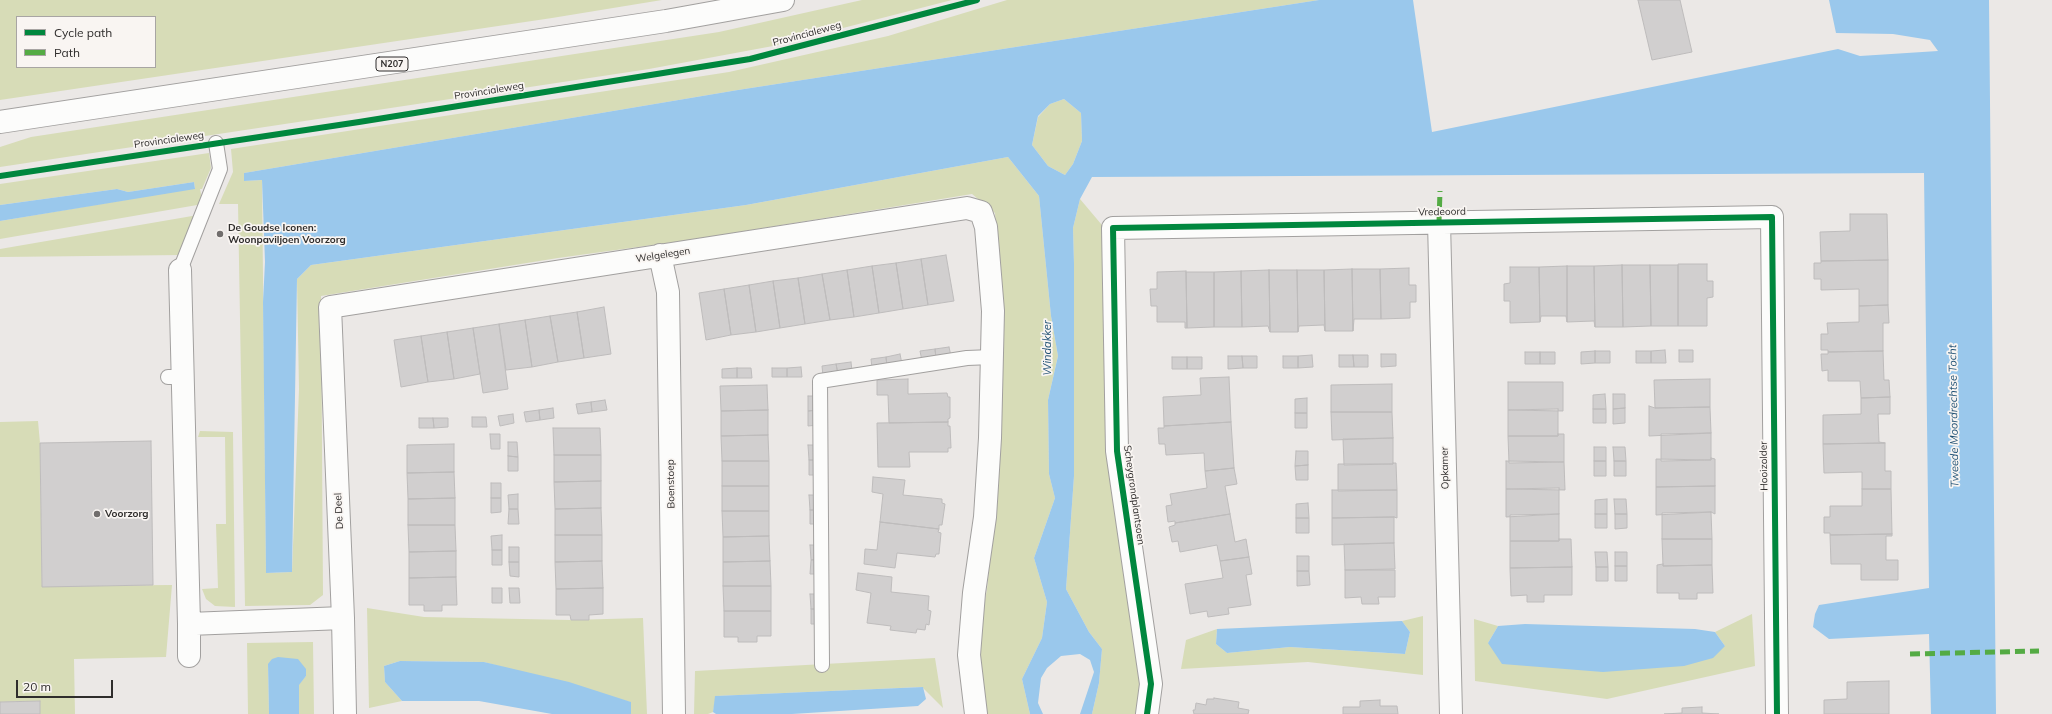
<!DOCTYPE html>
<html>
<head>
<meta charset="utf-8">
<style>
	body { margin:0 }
	#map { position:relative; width:2052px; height:714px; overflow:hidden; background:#ebe8e6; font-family:Mulish,sans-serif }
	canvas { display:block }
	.legend { position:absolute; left:16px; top:16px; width:140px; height:52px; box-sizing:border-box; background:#f9f5f2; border:1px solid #a8a5a3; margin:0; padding:5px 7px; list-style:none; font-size:12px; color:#2f2d2c }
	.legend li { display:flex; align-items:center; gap:8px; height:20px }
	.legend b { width:20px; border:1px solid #a8a5a3 }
	.scale { position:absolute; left:16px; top:680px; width:97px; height:18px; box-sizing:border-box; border:2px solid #2f2d2c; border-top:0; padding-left:5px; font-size:12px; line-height:14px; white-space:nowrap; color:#2f2d2c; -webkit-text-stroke:3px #f9f5f2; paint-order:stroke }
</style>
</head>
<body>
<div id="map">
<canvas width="2052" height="714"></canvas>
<ul class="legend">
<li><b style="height:5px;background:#00873e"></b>Cycle path</li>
<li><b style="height:5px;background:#54ab44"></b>Path</li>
</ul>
<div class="scale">20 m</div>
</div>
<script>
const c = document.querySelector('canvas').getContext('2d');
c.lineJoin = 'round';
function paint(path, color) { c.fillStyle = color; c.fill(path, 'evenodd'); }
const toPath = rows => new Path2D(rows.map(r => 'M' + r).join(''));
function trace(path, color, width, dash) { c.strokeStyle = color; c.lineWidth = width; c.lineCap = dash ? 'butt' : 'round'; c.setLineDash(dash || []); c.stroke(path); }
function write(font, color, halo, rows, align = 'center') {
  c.font = font + ' Mulish,sans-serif'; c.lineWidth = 3.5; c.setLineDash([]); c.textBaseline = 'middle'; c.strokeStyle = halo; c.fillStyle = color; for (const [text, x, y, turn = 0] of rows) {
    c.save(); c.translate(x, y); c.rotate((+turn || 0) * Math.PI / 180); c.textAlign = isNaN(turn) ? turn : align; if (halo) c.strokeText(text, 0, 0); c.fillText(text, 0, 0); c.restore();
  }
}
paint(toPath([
	[0,0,662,0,552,18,0,100],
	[17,17,155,17,155,67,17,67],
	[862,0,952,0,773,46,649,69,0,167,0,147,31,137,719,32],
	[1007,0,1319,0,738,90,244,173,244,181,262,180,266,573,292,572,299,389,297,279,311,265,746,205,1008,157,1039,196,1051,316,1058,356,1048,400,1049,474,1055,498,1034,558,1047,602,1042,638,1022,679,1030,714,985,714,976,652,987,589,1000,460,1001,319,995,213,972,194,696,239,558,258,321,296,323,595,310,605,245,606,238,204,219,204,233,172,231,149,729,72,888,36],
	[1064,99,1081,113,1082,141,1073,164,1065,175,1048,166,1032,145,1038,117,1050,104],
	[209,153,211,168,202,189,200,189,203,204,0,239,0,221,195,188,194,182,128,192,117,189,0,205,0,184],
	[1080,199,1107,231,1144,690,1139,714,1092,714,1099,683,1102,649,1089,632,1066,589,1074,476,1074,264,1073,228],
	[198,215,182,255,0,257,0,249],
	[38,421,40,443,42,586,172,585,166,657,74,659,75,714,40,714,40,701,0,702,0,422],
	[200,431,233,432,235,607,215,606,206,599,202,589,218,588,216,524,226,524,225,437,198,437],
	[367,608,424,617,571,620,643,618,647,714,631,714,630,702,484,662,400,661,384,666,385,682,402,701,369,708],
	[1752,614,1755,666,1607,699,1475,681,1474,619,1498,626,1488,643,1725,646,1715,632],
	[1423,616,1423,675,1308,662,1181,669,1186,640,1217,629,1216,644,1227,653,1290,647,1405,654,1410,632,1402,621],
	[313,642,314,714,299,714,299,684,306,676,268,664,269,714,248,714,247,643],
	[935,658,943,708,922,687,716,696,713,712,708,714,694,714,695,671]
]), '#d7dcb7');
paint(toPath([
	[1319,0,1413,0,1432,132,1838,49,1860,56,1938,51,1930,40,1893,34,1836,33,1829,0,1989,0,1996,714,1931,714,1929,634,1829,639,1813,627,1815,614,1819,605,1929,588,1924,173,1092,177,1080,199,1073,228,1074,264,1074,476,1066,589,1089,632,1102,649,1099,683,1092,714,1080,714,1094,672,1090,660,1080,654,1061,656,1047,668,1041,678,1038,703,1043,714,1030,714,1022,679,1042,638,1047,602,1034,558,1055,498,1049,474,1048,400,1058,356,1051,316,1039,196,1008,157,746,205,311,265,297,279,292,572,266,573,263,302,265,262,262,180,244,181,244,173,738,90],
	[1064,99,1081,113,1082,141,1073,164,1065,175,1048,166,1032,145,1038,116,1050,104],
	[194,182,195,189,0,221,0,205,117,189,128,192],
	[1402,621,1410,632,1405,654,1290,647,1227,653,1216,644,1217,629],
	[1525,624,1695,629,1715,632,1725,646,1713,658,1684,666,1603,672,1502,664,1488,643,1498,626],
	[278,657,298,659,306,669,306,676,299,685,299,714,269,714,268,664,272,659],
	[400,661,484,662,569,682,631,702,631,714,552,714,479,701,402,701,385,682,384,666],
	[923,687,926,699,918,706,792,714,716,714,713,712,715,696]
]), '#9ac8ec');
const building = toPath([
	[1638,0,1680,0,1692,52,1652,60,1638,0],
	[1850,214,1887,214,1888,260,1821,261,1820,232,1850,231,1850,214],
	[946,255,954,301,928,305,921,259,946,255],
	[921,259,928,305,903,309,896,263,921,259],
	[1888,260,1888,305,1859,306,1859,289,1821,290,1821,279,1814,279,1814,263,1821,263,1821,261,1888,260],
	[896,263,903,309,879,313,872,266,896,263],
	[1707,264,1707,281,1713,281,1713,297,1707,298,1707,326,1678,326,1678,264,1707,264],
	[1622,265,1623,327,1595,327,1594,266,1622,265],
	[1622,265,1650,265,1651,326,1623,327,1622,265],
	[1650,265,1678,265,1678,326,1651,326,1650,265],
	[872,266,879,313,854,317,847,270,872,266],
	[1567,266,1594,266,1595,327,1594,321,1567,322,1567,266],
	[1567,266,1567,322,1566,316,1541,316,1540,322,1539,267,1567,266],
	[1510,267,1539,267,1540,322,1510,323,1510,301,1504,301,1504,284,1510,283,1510,267],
	[1409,268,1409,285,1416,285,1416,302,1410,302,1410,318,1381,319,1380,269,1409,268],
	[1352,269,1353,331,1325,331,1324,270,1352,269],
	[1352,269,1380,269,1381,319,1354,319,1353,331,1352,269],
	[847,270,854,317,830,320,822,274,847,270],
	[1269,270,1270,332,1268,326,1242,327,1241,271,1269,270],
	[1269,270,1297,270,1298,332,1270,332,1269,270],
	[1297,270,1324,270,1325,331,1324,325,1299,326,1298,332,1297,270],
	[1186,271,1187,328,1185,328,1185,322,1157,322,1157,306,1151,306,1150,289,1157,289,1157,272,1186,271],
	[1241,271,1242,327,1214,327,1214,272,1241,271],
	[1186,272,1214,272,1214,327,1187,328,1186,272],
	[822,274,830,320,805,324,798,278,822,274],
	[798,278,805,324,780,328,773,281,798,278],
	[773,281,780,328,756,332,749,285,773,281],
	[749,285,756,332,731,335,724,289,749,285],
	[724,289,731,335,706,340,699,293,724,289],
	[1888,305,1889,323,1883,323,1883,351,1828,352,1828,350,1821,350,1821,334,1828,334,1827,323,1859,322,1859,306,1888,305],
	[604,307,611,354,584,358,577,312,604,307],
	[577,312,584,358,558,362,550,316,577,312],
	[550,316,558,362,532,367,525,320,550,316],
	[525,320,532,367,506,370,499,324,525,320],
	[499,324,508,389,483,393,473,328,499,324],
	[473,328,480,374,454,379,447,332,473,328],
	[447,332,454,379,428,382,421,336,447,332],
	[421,336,428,382,401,387,394,340,421,336],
	[949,347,951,356,936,358,935,349,949,347],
	[935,349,936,358,922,361,920,351,935,349],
	[1665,350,1666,363,1651,363,1651,351,1665,350],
	[1679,350,1693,350,1693,362,1679,362,1679,350],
	[1595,351,1610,351,1610,363,1595,363,1595,351],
	[1595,351,1595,363,1581,364,1581,352,1595,351],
	[1636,351,1651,351,1651,363,1636,363,1636,351],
	[1883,351,1884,380,1889,380,1890,397,1861,398,1860,381,1828,381,1828,370,1822,371,1821,354,1828,354,1828,352,1883,351],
	[1525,352,1540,352,1540,364,1525,364,1525,352],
	[1540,352,1555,352,1555,364,1540,364,1540,352],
	[900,354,902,364,887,366,886,357,900,354],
	[1381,354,1396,354,1396,366,1381,367,1381,354],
	[1312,355,1313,367,1298,368,1298,356,1312,355],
	[1339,355,1353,355,1354,367,1339,367,1339,355],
	[1353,355,1368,355,1368,367,1354,367,1353,355],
	[1228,356,1242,356,1243,368,1228,369,1228,356],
	[1242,356,1257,356,1257,368,1243,368,1242,356],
	[1283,356,1298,356,1298,368,1283,368,1283,356],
	[886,357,887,366,872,368,871,359,886,357],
	[1172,357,1187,357,1187,369,1172,369,1172,357],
	[1187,357,1202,357,1202,369,1187,369,1187,357],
	[851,362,852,371,838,374,836,364,851,362],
	[836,364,838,374,823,376,822,366,836,364],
	[801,367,802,377,787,377,787,368,801,367],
	[737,368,737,378,722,378,722,369,737,368],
	[737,368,751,368,752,378,737,378,737,368],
	[772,368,787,368,787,377,772,377,772,368],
	[1229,377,1231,422,1164,426,1163,397,1201,395,1200,378,1229,377],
	[908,379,908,394,947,393,948,397,950,397,950,418,948,419,948,422,889,423,888,395,877,395,877,380,908,379],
	[1710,379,1710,407,1655,408,1654,380,1710,379],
	[1508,382,1563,382,1563,411,1508,410,1508,382],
	[1392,384,1392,412,1331,412,1331,385,1392,384],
	[767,385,768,410,721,411,720,386,767,385],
	[1605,394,1606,409,1593,409,1593,395,1605,394],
	[1613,394,1625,394,1625,408,1613,409,1613,394],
	[808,396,818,396,818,410,808,411,808,396],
	[1890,397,1890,414,1878,414,1879,442,1885,443,1823,444,1823,415,1861,414,1861,398,1890,397],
	[1307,398,1307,413,1295,413,1295,399,1307,398],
	[605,400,607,410,592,412,591,402,605,400],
	[591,402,592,412,578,414,576,404,591,402],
	[1649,406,1655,408,1710,407,1711,433,1649,436,1649,406],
	[553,408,554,418,540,420,539,410,553,408],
	[1625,408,1625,423,1613,424,1613,409,1625,408],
	[1558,409,1558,436,1508,436,1508,410,1558,409],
	[1593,409,1606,409,1606,423,1593,423,1593,409],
	[539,410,540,420,526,422,524,412,539,410],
	[768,410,768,435,721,436,721,411,768,410],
	[818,410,818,425,808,426,808,411,818,410],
	[1331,412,1392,412,1393,438,1332,440,1331,412],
	[1295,413,1307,413,1307,428,1295,428,1295,413],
	[513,414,514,423,500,426,498,416,513,414],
	[472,417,486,417,487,427,472,427,472,417],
	[419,418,433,418,434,428,419,428,419,418],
	[433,418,448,418,448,427,434,428,433,418],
	[948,422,948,426,950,426,951,448,948,448,948,452,909,452,910,467,878,467,877,423,948,422],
	[1231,422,1234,468,1205,471,1204,453,1166,455,1165,444,1159,444,1158,428,1164,428,1164,426,1231,422],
	[553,428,600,428,601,455,554,455,553,428],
	[1711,433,1711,460,1661,461,1661,434,1711,433],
	[490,434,500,434,500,449,491,449,490,434],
	[1558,434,1564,434,1564,462,1509,463,1508,436,1558,436,1558,434],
	[768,435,769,461,722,461,721,436,768,435],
	[1393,438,1393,464,1344,465,1343,439,1393,438],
	[151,441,153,585,42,587,40,443,151,441],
	[508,442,517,442,518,457,508,456,508,442],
	[1885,443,1885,471,1891,471,1891,489,1862,489,1862,472,1824,473,1823,444,1885,443],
	[454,444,454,472,407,473,407,445,454,444],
	[808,445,818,445,819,460,809,460,808,445],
	[1594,447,1606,447,1606,461,1594,461,1594,447],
	[1613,447,1625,447,1626,461,1614,461,1613,447],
	[1296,451,1308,451,1308,465,1295,466,1296,451],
	[554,455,601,455,601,481,554,482,554,455],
	[508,456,518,457,518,471,508,471,508,456],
	[1711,458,1715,459,1715,486,1656,487,1656,459,1711,460,1711,458],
	[809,460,819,460,819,475,809,475,809,460],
	[722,461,769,461,769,486,722,486,722,461],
	[1506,461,1564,462,1565,490,1506,489,1506,461],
	[1594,461,1606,461,1606,476,1594,476,1594,461],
	[1614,461,1626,461,1626,476,1614,476,1614,461],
	[1393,463,1396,463,1397,490,1338,491,1338,464,1393,464,1393,463],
	[1308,465,1308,480,1296,480,1295,466,1308,465],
	[1234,468,1237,484,1225,486,1230,514,1175,523,1175,521,1168,522,1166,506,1172,505,1170,494,1207,488,1205,471,1234,468],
	[454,472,455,498,408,499,407,473,454,472],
	[873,477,905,480,903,495,942,499,942,503,945,504,942,525,939,525,939,529,880,522,883,494,872,492,873,477],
	[601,481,601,508,555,509,554,482,601,481],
	[491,483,501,483,501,498,491,498,491,483],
	[722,486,769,486,769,511,722,511,722,486],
	[1715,486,1715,514,1711,512,1656,515,1656,487,1715,486],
	[1559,488,1559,514,1506,517,1506,489,1559,488],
	[1862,489,1891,489,1892,534,1830,535,1830,533,1824,533,1824,517,1830,517,1830,506,1862,506,1862,489],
	[1332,490,1397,490,1397,518,1394,517,1332,518,1332,490],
	[518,494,518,509,509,509,508,495,518,494],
	[809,495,819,495,819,510,810,510,809,495],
	[455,498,455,525,408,525,408,499,455,498],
	[491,498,501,498,501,512,491,513,491,498],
	[1607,499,1607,514,1595,514,1595,500,1607,499],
	[1614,499,1626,499,1627,514,1615,514,1614,499],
	[1308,503,1309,518,1296,518,1296,504,1308,503],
	[601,508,602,535,555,535,555,509,601,508],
	[509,509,518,509,519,524,508,524,509,509],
	[810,510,819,510,820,524,810,524,810,510],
	[722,511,769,511,769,536,723,537,722,511],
	[1711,512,1712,539,1662,539,1662,513,1711,512],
	[1230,514,1235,542,1246,539,1249,557,1220,561,1217,545,1180,552,1178,541,1172,542,1169,527,1175,525,1175,523,1230,514],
	[1559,514,1559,541,1510,541,1510,515,1559,514],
	[1595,514,1607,514,1607,528,1595,528,1595,514],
	[1615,514,1627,514,1627,528,1615,529,1615,514],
	[1394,517,1394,543,1332,545,1332,518,1394,517],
	[1296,518,1309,518,1309,533,1296,533,1296,518],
	[880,522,939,529,938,532,941,533,939,554,936,554,935,557,897,553,895,568,864,564,865,549,877,550,880,522],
	[408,525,455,525,456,551,409,552,408,525],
	[1892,534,1892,536,1886,536,1886,560,1898,560,1898,580,1861,580,1861,564,1831,564,1830,535,1892,534],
	[502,535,502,550,492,550,491,536,502,535],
	[555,535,602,535,602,561,555,562,555,535],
	[769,536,770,561,723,562,723,537,769,536],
	[1559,539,1571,539,1572,567,1510,568,1510,541,1559,541,1559,539],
	[1662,539,1712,539,1712,565,1663,566,1662,539],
	[1394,543,1395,569,1345,570,1344,544,1394,543],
	[810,545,820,545,820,559,811,560,810,545],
	[509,547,519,547,519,562,509,562,509,547],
	[492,550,502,550,502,565,492,565,492,550],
	[456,551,456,577,409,578,409,552,456,551],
	[1595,552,1607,552,1608,567,1596,567,1595,552],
	[1615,552,1627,552,1627,566,1615,566,1615,552],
	[1297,556,1309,556,1309,571,1297,571,1297,556],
	[1249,557,1252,574,1246,575,1251,605,1228,608,1229,614,1208,617,1207,611,1190,614,1185,584,1223,578,1220,561,1249,557],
	[820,559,821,574,810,574,811,560,820,559],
	[602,561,603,588,556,589,555,562,602,561],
	[770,561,771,586,723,586,723,562,770,561],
	[509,562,519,562,519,577,510,576,509,562],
	[1663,564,1663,566,1712,565,1713,593,1697,593,1697,599,1679,599,1679,593,1657,593,1657,565,1663,564],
	[1615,566,1627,566,1627,581,1615,581,1615,566],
	[1572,567,1572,595,1544,595,1544,602,1527,602,1527,595,1511,596,1510,568,1572,567],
	[1596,567,1608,567,1608,581,1596,581,1596,567],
	[1345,570,1395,570,1395,597,1378,597,1379,604,1362,604,1361,597,1345,598,1345,570],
	[1297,571,1309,571,1310,585,1297,586,1297,571],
	[858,573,892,577,891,592,929,596,928,610,931,611,929,625,926,624,925,630,917,629,916,633,890,630,891,626,867,623,871,593,856,590,858,573],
	[456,577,457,605,442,605,442,611,424,611,424,605,409,605,409,578,456,577],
	[723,586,771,586,771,611,724,611,723,586],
	[492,588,502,588,502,603,492,603,492,588],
	[509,588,519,588,520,603,510,603,509,588],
	[603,588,603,614,589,615,589,620,571,620,570,615,556,615,556,589,603,588],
	[810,594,820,594,821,609,811,609,810,594],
	[811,609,821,609,821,624,811,624,811,609],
	[724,611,771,611,771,636,757,636,757,642,738,642,738,637,724,637,724,611],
	[1889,681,1889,714,1824,714,1824,700,1847,699,1847,682,1889,681],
	[1214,698,1239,702,1238,708,1249,710,1248,714,1194,714,1193,710,1195,710,1196,703,1206,705,1207,699,1214,699,1214,698],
	[1380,700,1380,706,1397,706,1398,714,1343,714,1343,707,1360,707,1360,701,1380,700],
	[40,701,40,714,0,714,0,702,40,701],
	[1702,707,1702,713,1719,714,1664,714,1682,713,1682,708,1702,707]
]);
paint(building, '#d1cfcf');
trace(building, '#bebcbc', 1);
const service = toPath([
	[180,270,220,169,216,143],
	[168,377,182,377],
	[822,665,820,381,967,358,992,357]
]);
const minor = toPath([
	[1439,222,1451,714],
	[660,255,668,292,674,714],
	[180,270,189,624,189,656],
	[189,624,343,618],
	[345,714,343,618,330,307,967,208,981,212,986,227,993,311,990,438,985,517,974,593,969,655,976,714],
	[1147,714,1151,684,1117,451,1113,228,1772,217,1777,714]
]);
const primary = toPath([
	[0,122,666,21,783,0]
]);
trace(service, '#a2a09f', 16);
trace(minor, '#a2a09f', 24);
trace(primary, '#a2a09f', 24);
trace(service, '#fcfcfb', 14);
trace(minor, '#fcfcfb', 22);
trace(primary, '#fcfcfb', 22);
trace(toPath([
	[1439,222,1440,191],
	[1910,654,2039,651]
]), '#54ab44', 5, [10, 5]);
trace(toPath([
	[0,176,359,122,750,59,977,0],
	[1147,714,1151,684,1117,451,1113,228,1772,217,1777,714]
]), '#00873e', 6);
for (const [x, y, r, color] of [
	[220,234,4,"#716e6d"],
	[97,514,4,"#716e6d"]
]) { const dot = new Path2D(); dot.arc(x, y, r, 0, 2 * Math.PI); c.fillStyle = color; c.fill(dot); trace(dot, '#f9f5f2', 1.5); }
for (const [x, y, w] of [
	[392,64,32]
]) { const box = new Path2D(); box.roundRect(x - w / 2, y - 7, w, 14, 3); c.fillStyle = '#f9f5f2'; c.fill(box); trace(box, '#2f2d2c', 1); }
write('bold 9px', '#2f2d2c', null, [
	["N207",392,64]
]);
write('10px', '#2f2d2c', '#f9f5f2', [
	["Provincialeweg",807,34,-15],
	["Provincialeweg",489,91,-9],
	["Provincialeweg",169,140,-8],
	["Vredeoord",1442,212,-1],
	["Welgelegen",663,255,-9],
	["Hooizolder",1764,466,-91],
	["Opkamer",1445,468,-91],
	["Boenstoep",671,484,-91],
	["Scheygrondplantsoen",1134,495,82],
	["De Deel",339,511,-93]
]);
write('bold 10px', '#2f2d2c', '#f9f5f2', [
	["De Goudse Iconen:",228,228],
	["Woonpaviljoen Voorzorg",228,240],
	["Voorzorg",105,514]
], 'left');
write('italic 11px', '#1f5074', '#f9f5f2', [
	["Windakker",1048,348,-90],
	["Tweede Moordrechtse Tocht",1954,416,-91]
]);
</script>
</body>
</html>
